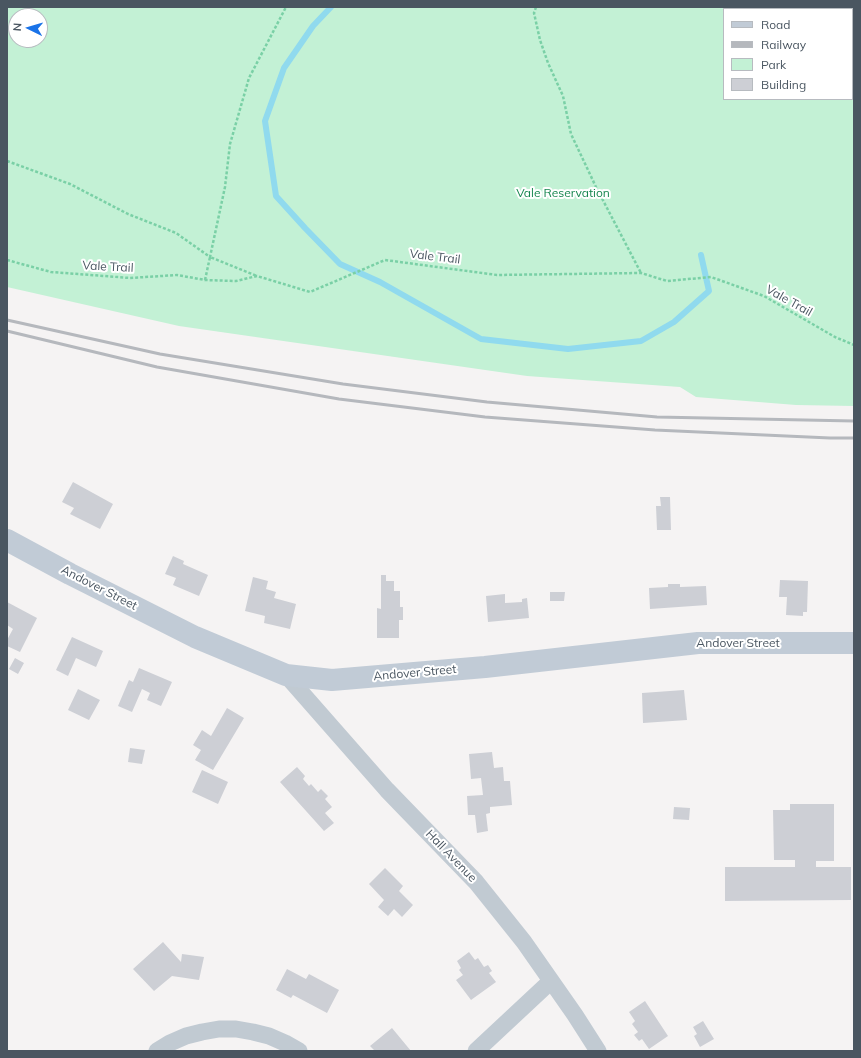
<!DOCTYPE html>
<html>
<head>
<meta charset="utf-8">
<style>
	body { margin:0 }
	#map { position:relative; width:861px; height:1058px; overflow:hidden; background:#f5f3f3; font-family:Mulish,sans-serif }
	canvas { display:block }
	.frame { position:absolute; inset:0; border:8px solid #4a5661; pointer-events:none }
	.legend { position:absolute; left:723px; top:8px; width:130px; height:92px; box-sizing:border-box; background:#fff; border:1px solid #b7bbc0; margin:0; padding:5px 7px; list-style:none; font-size:12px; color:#4a5661 }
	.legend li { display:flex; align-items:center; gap:8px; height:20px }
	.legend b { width:20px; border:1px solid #b7bbc0 }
	.north { position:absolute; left:8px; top:8px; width:40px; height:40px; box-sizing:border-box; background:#fff; border:1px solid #b7bbc0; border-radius:50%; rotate:275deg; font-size:11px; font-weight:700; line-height:16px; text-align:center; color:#4a5661 }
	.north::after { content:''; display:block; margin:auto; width:14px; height:18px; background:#1a73e8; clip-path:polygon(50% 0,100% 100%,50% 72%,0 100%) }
</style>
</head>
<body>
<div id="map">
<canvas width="861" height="1058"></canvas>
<div class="frame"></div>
<ul class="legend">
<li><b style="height:5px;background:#c1cbd6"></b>Road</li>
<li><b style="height:5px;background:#b5b8bd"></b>Railway</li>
<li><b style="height:11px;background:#c3f1d5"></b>Park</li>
<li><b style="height:11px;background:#cdcfd5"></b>Building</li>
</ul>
<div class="north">N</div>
</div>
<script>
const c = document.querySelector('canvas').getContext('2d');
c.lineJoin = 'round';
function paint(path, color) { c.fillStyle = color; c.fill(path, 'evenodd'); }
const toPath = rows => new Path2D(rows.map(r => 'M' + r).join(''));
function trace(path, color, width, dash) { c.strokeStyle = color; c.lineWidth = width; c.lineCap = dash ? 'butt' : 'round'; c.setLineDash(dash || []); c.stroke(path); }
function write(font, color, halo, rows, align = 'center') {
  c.font = font + ' Mulish,sans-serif'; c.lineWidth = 4; c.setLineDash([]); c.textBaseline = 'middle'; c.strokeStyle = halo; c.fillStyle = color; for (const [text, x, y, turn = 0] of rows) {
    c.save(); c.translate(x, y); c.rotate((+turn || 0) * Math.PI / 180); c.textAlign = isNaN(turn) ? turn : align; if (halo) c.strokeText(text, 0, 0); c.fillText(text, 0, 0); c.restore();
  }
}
paint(toPath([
	[7,7,854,7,854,406,796,405,696,397,680,387,527,376,179,326,7,287],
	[724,9,852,9,852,99,724,99],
	[16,16,40,16,40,40,16,40]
]), '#c3f1d5');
trace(toPath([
	[331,7,313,26,284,68,265,121,276,196,305,228,340,264,380,282,481,339,568,349,641,341,674,322,709,291,701,255]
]), '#90daee', 6);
paint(toPath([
	[73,482,113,504,100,529,70,514,74,508,62,502],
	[660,497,670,497,671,530,657,530,656,506,661,506],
	[173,556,184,561,183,564,208,575,199,596,173,585,176,578,165,574],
	[381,575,386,575,386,581,394,581,394,591,400,591,400,607,403,607,403,620,399,620,399,638,377,638,377,608,381,609],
	[253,577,268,581,266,589,276,592,274,598,296,604,290,629,264,623,265,616,245,611],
	[780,580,808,581,807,612,803,612,803,616,786,615,787,597,779,597],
	[668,584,680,584,680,587,706,586,707,605,650,609,649,588,668,587],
	[550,592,565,592,564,601,550,601],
	[505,594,505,603,522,602,522,599,527,598,529,618,488,622,486,596],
	[7,602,37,618,20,652,7,646,7,640,13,629,7,625],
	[72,637,103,651,96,667,76,658,68,676,56,670],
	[15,658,24,663,18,674,9,669],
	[139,668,172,682,161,706,147,700,150,693,142,689,132,712,118,706,129,680,133,682],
	[78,689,100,700,89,720,68,710],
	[684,690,687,720,643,723,642,693],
	[227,708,244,718,213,770,195,760,201,750,193,745,202,730,211,736],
	[130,748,145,750,142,764,128,762],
	[492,752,494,768,503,767,504,781,510,781,512,805,490,807,490,813,486,814,488,831,477,833,475,815,468,815,467,796,483,795,481,778,471,779,469,754],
	[297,767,305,776,303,779,309,786,311,784,318,792,321,789,328,796,325,799,332,807,325,813,334,823,324,831,280,782],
	[202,770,228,782,218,804,192,792],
	[790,804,834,804,834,861,816,861,816,867,851,867,851,900,725,901,725,867,795,867,795,860,774,860,773,810,790,810],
	[674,807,690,808,689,820,673,819],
	[385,868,403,886,399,891,413,905,402,917,394,909,388,916,378,907,384,900,369,884],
	[163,942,181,962,182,954,204,957,199,980,172,976,154,991,133,969],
	[469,952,475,960,478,958,484,967,488,965,492,971,489,973,496,982,471,1000,456,980,463,975,459,970,461,968,457,961],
	[287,969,306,979,309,974,339,990,327,1013,293,995,291,998,276,990],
	[645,1001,668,1036,649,1049,642,1039,639,1041,634,1035,638,1032,632,1024,635,1021,629,1012],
	[703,1021,714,1039,700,1047,694,1036,697,1034,693,1027],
	[392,1028,411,1051,375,1051,370,1046]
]), '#cdcfd5');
trace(toPath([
	[536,7,534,13,540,40,548,63,563,96,571,134,596,187,641,273],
	[7,161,70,184,128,214,176,233,210,257,225,187,230,144,249,78,286,7],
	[7,260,51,272,130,278,177,275,205,280,236,281,257,276,310,292,385,260,497,275,641,273,667,281,711,277,764,296,835,337,854,345],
	[205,280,210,257,257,276]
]), '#7ad0a6', 2.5, [3, 2]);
trace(toPath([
	[286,675,387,790,476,882,524,942,575,1015,598,1051],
	[157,1051,170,1043,186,1036,202,1032,219,1029,236,1029,253,1032,269,1036,285,1043,299,1051],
	[476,1051,551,981]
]), '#c1cad2', 17);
trace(toPath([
	[7,540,70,574,195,637,286,675,332,680,485,667,698,643,854,643]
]), '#c1cbd6', 22);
trace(toPath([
	[7,320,160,354,343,384,487,402,657,417,854,421],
	[7,331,157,367,339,399,485,417,655,430,830,438,854,438]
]), '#b5b8bd', 3);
write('12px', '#17864f', '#fff', [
	["Vale Reservation",563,193]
]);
write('12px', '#4a5661', '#fff', [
	["Vale Trail",435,257,7],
	["Vale Trail",108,267,3],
	["Vale Trail",789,301,29],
	["Andover Street",99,588,27],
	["Andover Street",738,643],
	["Andover Street",415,673,-5],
	["Hall Avenue",451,856,46]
]);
</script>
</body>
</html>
